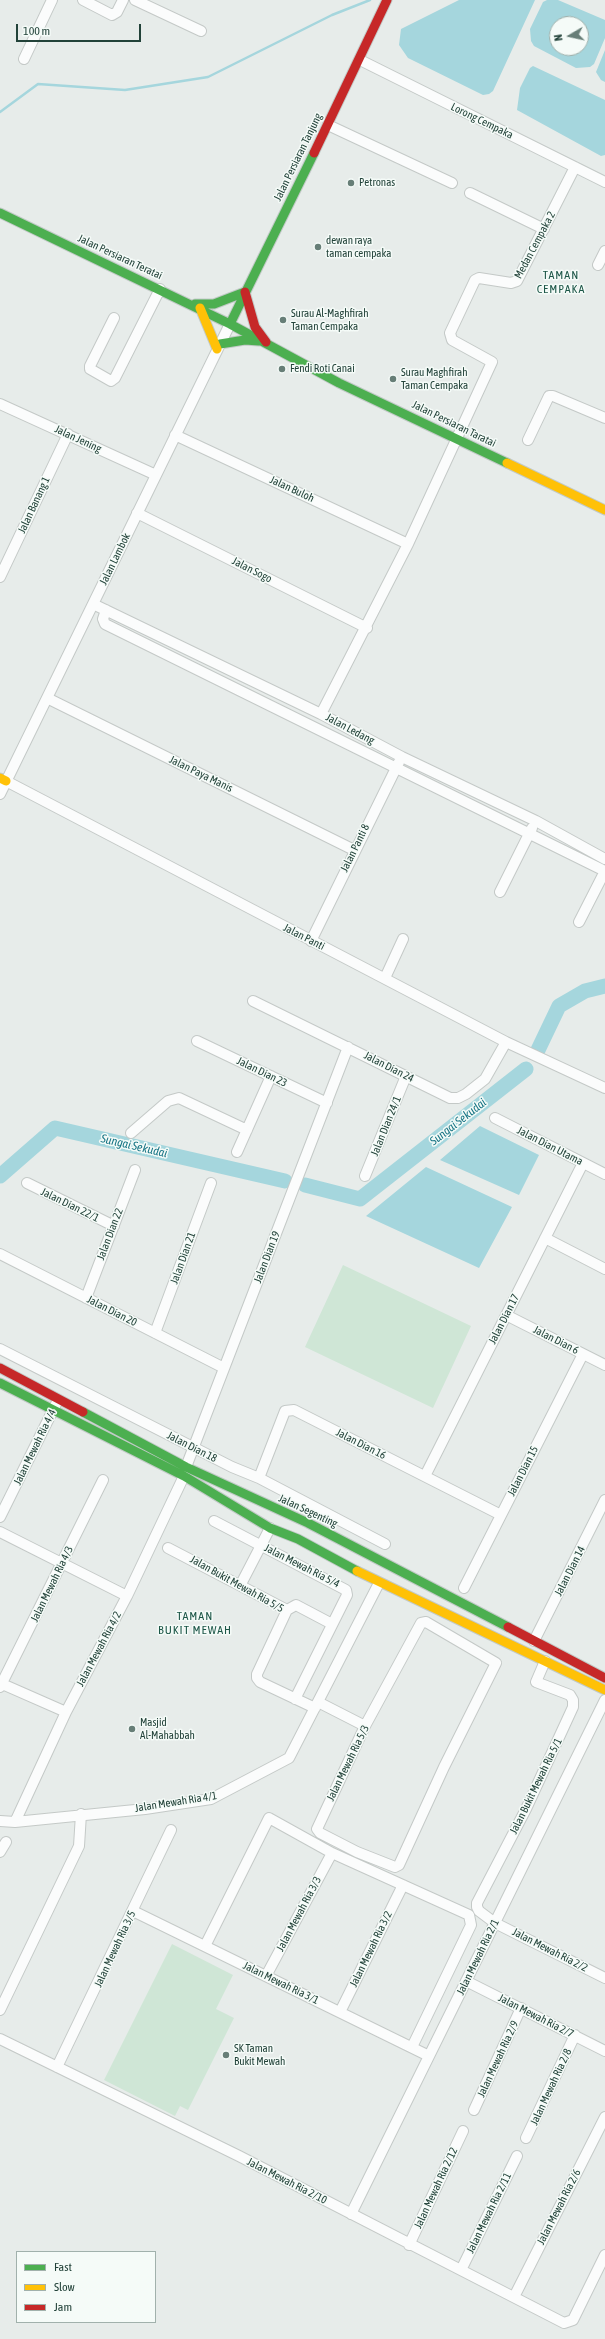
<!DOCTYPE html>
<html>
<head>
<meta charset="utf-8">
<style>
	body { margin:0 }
	#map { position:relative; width:605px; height:2339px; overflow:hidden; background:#e7ecea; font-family:"Asap Condensed",sans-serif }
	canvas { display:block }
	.legend { position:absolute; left:16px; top:2251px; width:140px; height:72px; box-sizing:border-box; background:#f5fbf8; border:1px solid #a1b1ac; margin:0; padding:5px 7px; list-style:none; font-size:12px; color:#224239 }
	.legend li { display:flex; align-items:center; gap:8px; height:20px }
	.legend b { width:20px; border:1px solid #a1b1ac }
	.north { position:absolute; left:549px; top:16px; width:40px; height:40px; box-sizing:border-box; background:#f5fbf8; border:1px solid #a1b1ac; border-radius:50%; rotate:261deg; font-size:11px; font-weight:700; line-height:16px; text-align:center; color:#224239 }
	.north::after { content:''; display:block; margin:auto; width:14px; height:18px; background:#677e77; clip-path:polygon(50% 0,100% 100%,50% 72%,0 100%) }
	.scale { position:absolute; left:16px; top:24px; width:125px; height:18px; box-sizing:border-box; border:2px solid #224239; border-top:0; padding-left:5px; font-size:12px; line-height:14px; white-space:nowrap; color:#224239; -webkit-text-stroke:3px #f5fbf8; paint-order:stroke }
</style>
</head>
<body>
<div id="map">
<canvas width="605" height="2339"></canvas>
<ul class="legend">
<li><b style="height:5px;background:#4caf50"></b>Fast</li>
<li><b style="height:5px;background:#ffc107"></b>Slow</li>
<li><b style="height:5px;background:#c62828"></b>Jam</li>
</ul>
<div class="north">N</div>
<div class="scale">100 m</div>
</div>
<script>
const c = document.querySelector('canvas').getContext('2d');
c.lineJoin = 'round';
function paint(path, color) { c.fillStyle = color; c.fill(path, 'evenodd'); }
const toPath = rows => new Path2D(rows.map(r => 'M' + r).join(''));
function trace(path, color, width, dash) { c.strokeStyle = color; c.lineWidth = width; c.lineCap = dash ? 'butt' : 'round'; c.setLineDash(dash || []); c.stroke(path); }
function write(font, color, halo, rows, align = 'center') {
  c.font = font + ' "Asap Condensed",sans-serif'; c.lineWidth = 3; c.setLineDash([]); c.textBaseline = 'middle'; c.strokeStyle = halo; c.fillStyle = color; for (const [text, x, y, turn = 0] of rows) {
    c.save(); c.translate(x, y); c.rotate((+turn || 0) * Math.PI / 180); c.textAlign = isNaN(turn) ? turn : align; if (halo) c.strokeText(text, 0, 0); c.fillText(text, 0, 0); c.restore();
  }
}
paint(toPath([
	[343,1265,471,1326,433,1408,305,1347],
	[172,1944,233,1975,216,2009,234,2018,188,2110,180,2106,175,2116,104,2080]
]), '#cfe6d6');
paint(toPath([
	[459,0,535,0,493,91,489,94,483,95,408,58,399,45,401,29],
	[547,0,558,0,605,20,605,38,594,64,590,67,576,68,534,46,531,41,530,29,543,2],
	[557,24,581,24,581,48,557,48],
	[605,50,605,82,601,80,596,72],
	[533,66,605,100,605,155,601,156,517,110,520,88,530,68],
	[480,1126,539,1155,519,1195,440,1160],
	[426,1167,512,1207,479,1268,366,1216]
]), '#a5d6dd');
trace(toPath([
	[0,112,38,84,125,90,208,77,332,15,370,0]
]), '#a5d6dd', 2.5);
trace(toPath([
	[538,1050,559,1006,585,991,605,986],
	[0,1176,55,1128,285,1181],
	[305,1185,360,1199,526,1069]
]), '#a5d6dd', 15);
const street = toPath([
	[83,0,112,15,117,12,123,0],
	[135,0,201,31],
	[24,59,52,0],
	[360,60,605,182],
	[328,125,452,183],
	[470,193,544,229],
	[598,265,605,251],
	[114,318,90,366,90,369,111,381,115,378,160,289],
	[0,404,156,475],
	[175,435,408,544],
	[528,440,549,396,553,396,605,418],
	[137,513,367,628],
	[0,577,68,434],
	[93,604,321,714,402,757,536,821,605,859],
	[106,610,103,619,105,624,605,871],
	[47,698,354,850],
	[321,714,408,544,492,362,452,340,450,333,475,280,479,278,511,283,517,281,575,167],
	[6,781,506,1042,605,1088],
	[0,794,230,324],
	[500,892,532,828],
	[579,922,605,871],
	[311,941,399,762],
	[385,978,403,939],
	[253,1001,450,1098,458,1098,466,1094,485,1079,506,1042],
	[197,1041,327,1103],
	[495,1118,605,1174],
	[131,1133,168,1101,179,1098,247,1130],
	[237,1152,271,1076],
	[365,1176,406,1076],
	[27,1183,114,1226],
	[545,1238,605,1269],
	[0,1254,224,1368],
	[86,1298,135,1170],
	[506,1315,605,1365],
	[155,1333,211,1183],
	[0,1349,232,1467,259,1478,385,1544],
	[186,1467,348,1047],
	[425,1476,583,1163],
	[259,1478,285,1411,294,1410,501,1515],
	[0,1517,56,1404],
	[214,1521,346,1590,347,1595,295,1699],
	[0,1532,127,1596],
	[168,1548,287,1610,257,1674,257,1678,260,1682,315,1708],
	[241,1584,270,1528],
	[464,1588,583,1354],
	[287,1610,296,1605,332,1624],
	[426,1622,496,1663,444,1767,399,1865,395,1867,357,1852,320,1833,317,1829,365,1726,421,1623,426,1622],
	[534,1641,605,1500],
	[545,1661,536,1682,570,1695,573,1700,573,1707,526,1809,477,1903,477,1907,479,1911,495,1923,605,1978],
	[0,1683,66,1712],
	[0,1687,103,1480],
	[318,1702,365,1726],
	[0,1821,15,1822,145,1809,211,1799,289,1758,379,1583],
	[15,1822,66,1712,127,1596,184,1476],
	[0,1852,6,1842],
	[133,1911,429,2056],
	[205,1946,269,1818,332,1853,469,1915,471,1925,412,2047],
	[266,1976,332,1853],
	[466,1981,605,2051],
	[0,2010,79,1846,81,1814],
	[340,2012,403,1885],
	[0,2039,239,2156,564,2323,573,2320,605,2255],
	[57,2067,171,1830],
	[474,2110,521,2008],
	[526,2138,575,2035],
	[351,2214,605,1700],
	[409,2245,463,2131],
	[461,2270,517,2156],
	[514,2297,605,2117]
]);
const fast = toPath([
	[0,213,230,324,314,153],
	[195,304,214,304,245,292],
	[230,324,339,383,507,463],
	[220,344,245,340,259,341],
	[0,1383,184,1476,270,1528,298,1539,357,1571],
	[83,1412,186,1467,308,1523,508,1627]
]);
const slow = toPath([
	[200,308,217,349],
	[507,463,605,510],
	[0,778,6,781],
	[357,1571,605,1690]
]);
const jam = toPath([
	[314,153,387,0],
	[245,292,255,327,266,342],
	[0,1368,83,1412],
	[508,1627,605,1678]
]);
trace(street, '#c4c9c7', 12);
trace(fast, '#c2cac7', 11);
trace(slow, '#c2cac7', 11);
trace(jam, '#c2cac7', 11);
trace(street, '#fbfcfc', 10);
trace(fast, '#4caf50', 9);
trace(slow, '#ffc107', 9);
trace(jam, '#c62828', 9);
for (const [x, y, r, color] of [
	[351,183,4,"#677e77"],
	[318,247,4,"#677e77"],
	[283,320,4,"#677e77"],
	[282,369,4,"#677e77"],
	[393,379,4,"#677e77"],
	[132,1729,4,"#677e77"],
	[226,2055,4,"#677e77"]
]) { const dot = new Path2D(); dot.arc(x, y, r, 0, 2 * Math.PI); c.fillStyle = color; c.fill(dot); trace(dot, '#f5fbf8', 1.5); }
write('11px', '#224239', '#f5fbf8', [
	["Lorong Cempaka",482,121,26],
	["Jalan Persiaran Tanjung",298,157,-64],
	["Medan Cempaka 2",535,245,-62],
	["Jalan Persiaran Teratai",120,257,25],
	["Jalan Persiaran Taratai",454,424,26],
	["Jalan Jening",78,439,25],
	["Jalan Buloh",292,489,25],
	["Jalan Banang 1",34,505,-65],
	["Jalan Lambok",115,559,-64],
	["Jalan Sogo",252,570,27],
	["Jalan Ledang",350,729,28],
	["Jalan Paya Manis",201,774,26],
	["Jalan Panti 8",355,848,-64],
	["Jalan Panti",304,937,27],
	["Jalan Dian 24",389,1067,27],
	["Jalan Dian 23",262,1072,26],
	["Jalan Dian 24/1",386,1126,-68],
	["Jalan Dian Utama",550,1146,27],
	["Jalan Dian 22/1",70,1205,26],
	["Jalan Dian 22",110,1234,-69],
	["Jalan Dian 19",267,1257,-69],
	["Jalan Dian 21",183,1258,-70],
	["Jalan Dian 20",112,1311,27],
	["Jalan Dian 17",504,1319,-63],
	["Jalan Dian 6",556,1340,27],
	["Jalan Dian 16",361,1444,27],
	["Jalan Mewah Ria 4/4",35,1447,-64],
	["Jalan Dian 18",192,1447,27],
	["Jalan Dian 15",523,1471,-63],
	["Jalan Segenting",308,1511,25],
	["Jalan Mewah Ria 5/4",302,1566,27],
	["Jalan Dian 14",570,1571,-63],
	["Jalan Mewah Ria 4/3",52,1584,-64],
	["Jalan Bukit Mewah Ria 5/5",237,1584,29],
	["Jalan Mewah Ria 4/2",99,1649,-62],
	["Jalan Mewah Ria 5/3",348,1763,-64],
	["Jalan Bukit Mewah Ria 5/1",536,1786,-64],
	["Jalan Mewah Ria 4/1",176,1802,-9],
	["Jalan Mewah Ria 3/3",299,1914,-62],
	["Jalan Mewah Ria 3/5",115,1949,-65],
	["Jalan Mewah Ria 3/2",371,1949,-64],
	["Jalan Mewah Ria 2/2",550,1950,27],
	["Jalan Mewah Ria 2/1",478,1957,-64],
	["Jalan Mewah Ria 3/1",281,1983,26],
	["Jalan Mewah Ria 2/7",536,2016,27],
	["Jalan Mewah Ria 2/9",498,2059,-65],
	["Jalan Mewah Ria 2/8",551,2087,-65],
	["Jalan Mewah Ria 2/10",287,2181,27],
	["Jalan Mewah Ria 2/12",436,2188,-65],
	["Jalan Mewah Ria 2/6",559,2207,-63],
	["Jalan Mewah Ria 2/11",489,2213,-64]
]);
write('11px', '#224239', '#f5fbf8', [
	["Petronas",359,183],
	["dewan raya",326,241],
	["taman cempaka",326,254],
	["Surau Al-Maghfirah",291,314],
	["Taman Cempaka",291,327],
	["Fendi Roti Canai",290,369],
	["Surau Maghfirah",401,373],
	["Taman Cempaka",401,386],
	["Masjid",140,1723],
	["Al-Mahabbah",140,1736],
	["SK Taman",234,2049],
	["Bukit Mewah",234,2062]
], 'left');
c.letterSpacing = '1px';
write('12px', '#1c5647', '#f5fbf8', [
	["TAMAN",561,275],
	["CEMPAKA",561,289],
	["TAMAN",195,1616],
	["BUKIT MEWAH",195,1630]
]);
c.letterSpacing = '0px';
write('italic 12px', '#167484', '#f5fbf8', [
	["Sungai Sekudai",458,1122,-38],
	["Sungai Sekudai",134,1146,13]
]);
</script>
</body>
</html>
